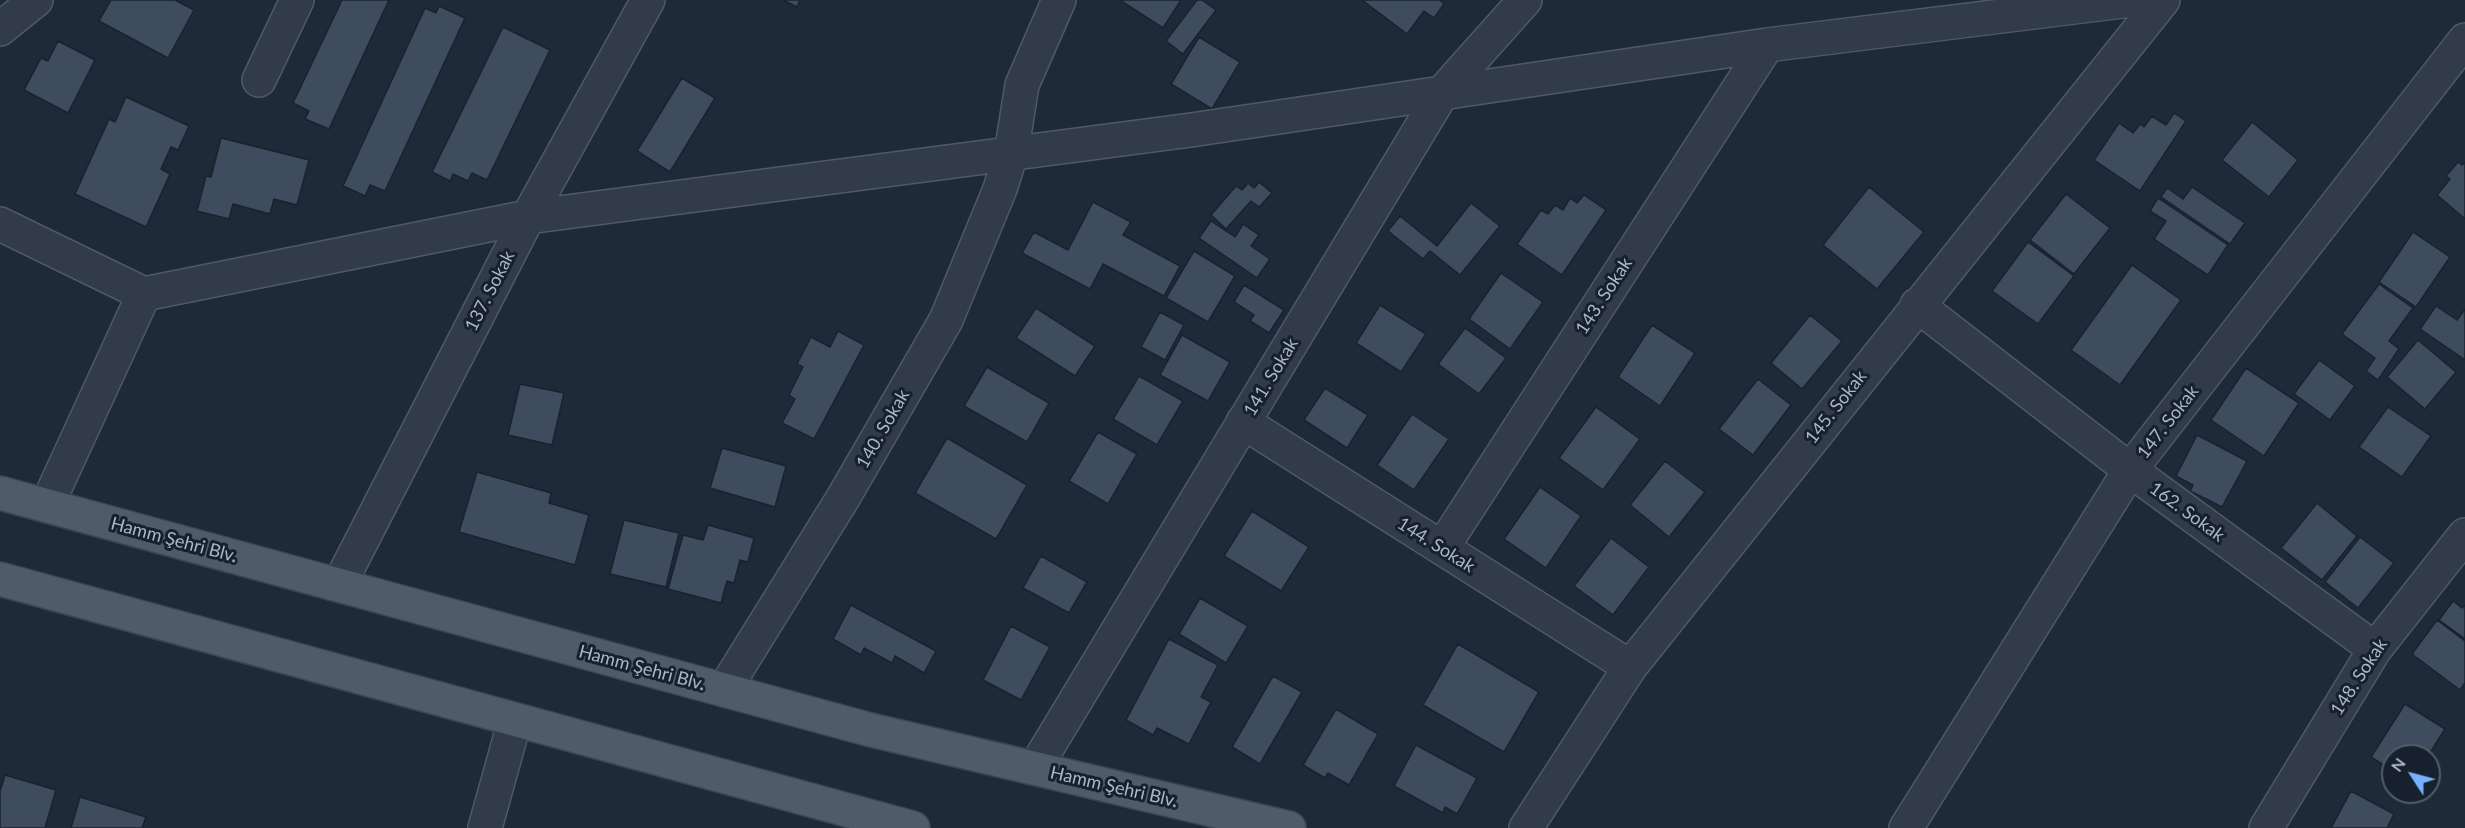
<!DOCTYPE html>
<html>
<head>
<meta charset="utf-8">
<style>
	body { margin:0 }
	#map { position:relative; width:2465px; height:828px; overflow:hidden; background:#1e2a38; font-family:Lato,sans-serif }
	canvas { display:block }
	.north { position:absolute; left:2381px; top:744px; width:60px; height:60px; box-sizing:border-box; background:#17212d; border:2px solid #525d6a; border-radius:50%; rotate:306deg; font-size:16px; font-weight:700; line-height:24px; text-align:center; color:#abb6c6 }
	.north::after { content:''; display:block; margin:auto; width:21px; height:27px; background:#77b0ff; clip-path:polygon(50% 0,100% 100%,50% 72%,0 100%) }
</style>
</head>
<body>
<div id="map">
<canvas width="2465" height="828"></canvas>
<div class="north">N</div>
</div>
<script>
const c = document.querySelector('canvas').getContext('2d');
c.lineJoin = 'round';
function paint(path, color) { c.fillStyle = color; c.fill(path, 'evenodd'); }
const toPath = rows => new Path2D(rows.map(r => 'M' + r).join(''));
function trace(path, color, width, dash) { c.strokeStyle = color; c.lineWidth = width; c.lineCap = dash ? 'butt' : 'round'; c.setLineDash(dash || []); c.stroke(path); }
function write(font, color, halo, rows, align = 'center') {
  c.font = font + ' Lato,sans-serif'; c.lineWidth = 6; c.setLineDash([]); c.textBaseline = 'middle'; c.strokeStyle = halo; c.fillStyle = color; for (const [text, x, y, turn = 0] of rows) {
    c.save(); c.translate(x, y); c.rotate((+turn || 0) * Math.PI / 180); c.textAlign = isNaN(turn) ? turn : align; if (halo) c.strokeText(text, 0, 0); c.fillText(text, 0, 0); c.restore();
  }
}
const building = toPath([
	[111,0,175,0,194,10,168,58,99,21,111,0],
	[342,0,389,0,329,129,305,119,309,111,293,103,342,0],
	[783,0,800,0,797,7,783,0],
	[1120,0,1181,0,1163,28,1120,0],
	[1197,0,1202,0,1216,10,1183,54,1166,41,1197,0],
	[1362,0,1440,0,1444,4,1434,18,1424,11,1407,34,1362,0],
	[439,6,465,18,385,191,370,185,365,196,343,186,425,8,436,13,439,6],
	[503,27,550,50,487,180,472,173,468,181,453,174,450,181,432,172,503,27],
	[1199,37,1240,62,1212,109,1171,84,1199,37],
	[58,41,95,60,68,113,24,90,41,58,48,61,58,41],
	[682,78,715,98,670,172,637,151,682,78],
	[126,97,189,126,178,150,171,147,161,169,170,174,146,227,75,194,109,119,115,122,126,97],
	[2174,113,2186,121,2140,191,2094,160,2119,123,2133,133,2140,124,2144,127,2152,116,2166,125,2174,113],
	[2252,122,2298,160,2269,197,2222,160,2252,122],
	[221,138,309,160,297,205,274,199,270,214,233,204,229,219,197,211,206,176,211,177,221,138],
	[2458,162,2462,165,2465,162,2465,219,2437,195,2450,179,2446,176,2458,162],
	[1259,182,1272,193,1259,207,1251,201,1226,229,1211,215,1236,186,1242,190,1248,183,1254,188,1259,182],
	[1869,187,1924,232,1877,289,1823,245,1869,187],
	[2192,187,2245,223,2230,244,2161,197,2167,188,2183,199,2192,187],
	[2066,194,2110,228,2074,274,2030,240,2066,194],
	[1584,195,1606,210,1562,275,1517,244,1541,210,1548,214,1555,205,1563,210,1570,198,1577,203,1584,195],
	[2158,198,2228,245,2208,275,2154,239,2166,221,2150,211,2158,198],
	[1093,202,1131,222,1123,235,1180,266,1164,296,1103,264,1090,289,1022,253,1034,232,1068,250,1093,202],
	[1471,203,1500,226,1460,275,1430,251,1423,259,1388,231,1400,216,1437,246,1471,203],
	[1211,221,1235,237,1243,224,1259,235,1251,246,1270,259,1257,278,1199,238,1211,221],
	[2413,232,2450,257,2416,307,2379,282,2413,232],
	[2028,242,2074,276,2038,324,1992,291,2028,242],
	[1194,251,1235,276,1208,322,1166,298,1194,251],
	[2132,265,2181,300,2120,385,2071,350,2132,265],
	[1501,273,1543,302,1510,349,1469,319,1501,273],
	[2379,284,2413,308,2389,341,2399,349,2378,380,2366,371,2375,358,2342,334,2379,284],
	[1244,285,1284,310,1269,333,1250,321,1254,315,1234,302,1244,285],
	[1380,305,1426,334,1401,372,1356,343,1380,305],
	[2436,306,2457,320,2465,309,2465,360,2420,329,2436,306],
	[1036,308,1095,346,1075,376,1016,338,1036,308],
	[1160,312,1184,325,1165,360,1141,347,1160,312],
	[1810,315,1842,341,1802,389,1771,363,1810,315],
	[1652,325,1695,353,1660,406,1618,377,1652,325],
	[1465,328,1506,358,1479,394,1438,364,1465,328],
	[838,331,864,345,814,439,782,423,795,399,789,395,803,367,797,364,811,337,830,347,838,331],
	[1182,335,1230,362,1208,401,1160,375,1182,335],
	[2418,340,2456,372,2425,409,2387,377,2418,340],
	[2319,360,2355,386,2330,420,2294,394,2319,360],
	[987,367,1049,403,1027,442,964,406,987,367],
	[2246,368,2299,403,2264,456,2211,420,2246,368],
	[1139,376,1183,401,1157,445,1113,419,1139,376],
	[1758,379,1791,405,1753,455,1719,429,1758,379],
	[520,384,564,393,552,445,508,435,520,384],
	[1325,388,1368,415,1347,448,1304,420,1325,388],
	[1596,407,1640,439,1603,490,1559,458,1596,407],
	[2388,407,2431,436,2402,477,2359,447,2388,407],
	[1412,414,1449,439,1414,490,1377,465,1412,414],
	[1098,432,1137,454,1108,504,1069,481,1098,432],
	[2197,435,2247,461,2222,507,2190,491,2193,485,2176,476,2197,435],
	[947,438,1027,485,996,539,915,493,947,438],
	[722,448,786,466,775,507,710,488,722,448],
	[1665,461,1705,492,1669,537,1630,505,1665,461],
	[477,472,551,493,549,503,589,515,575,565,459,532,477,472],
	[1540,487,1581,516,1546,568,1504,539,1540,487],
	[2317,503,2357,536,2322,580,2281,548,2317,503],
	[1252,511,1309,547,1281,591,1224,556,1252,511],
	[624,520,679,533,666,587,610,574,624,520],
	[708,525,754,538,748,562,740,560,734,583,727,581,721,603,668,589,683,535,703,540,708,525],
	[2360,537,2394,563,2358,608,2325,582,2360,537],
	[1611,538,1649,567,1613,615,1574,586,1611,538],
	[1041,556,1087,582,1069,613,1023,588,1041,556],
	[1200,598,1248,626,1226,663,1179,634,1200,598],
	[2453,601,2462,608,2465,605,2465,639,2439,620,2453,601],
	[851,605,936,651,924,673,895,656,892,663,864,648,861,655,833,639,851,605],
	[2437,620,2465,641,2465,683,2460,690,2412,654,2437,620],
	[1011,626,1050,647,1021,700,983,680,1011,626],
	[1169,639,1218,665,1201,697,1211,702,1189,744,1157,728,1153,735,1126,720,1169,639],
	[1458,644,1539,692,1504,752,1423,705,1458,644],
	[1273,676,1302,692,1260,764,1232,747,1273,676],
	[2405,704,2445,729,2428,756,2393,756,2393,771,2371,757,2405,704],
	[1336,709,1378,734,1349,785,1328,773,1325,778,1303,765,1336,709],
	[1416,745,1477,778,1457,814,1445,807,1443,813,1394,786,1416,745],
	[5,775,56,790,45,828,0,828,0,791,5,775],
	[2351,791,2394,814,2387,828,2331,828,2351,791],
	[80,797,146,817,142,828,71,828,80,797]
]);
paint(building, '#3e4c5d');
trace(building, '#19232f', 1.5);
const minor = toPath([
	[0,29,36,0],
	[259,80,297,0],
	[0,224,144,294],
	[1917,305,2130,470,2375,649],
	[1243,422,1630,667],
	[47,505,144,294,528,217,1191,130,1767,45,2131,0],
	[1442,548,1767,45],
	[339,585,528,217,648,0],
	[724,690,843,498,946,320,1000,189,1011,154,1022,85,1059,0],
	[1035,768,1442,93,1525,0],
	[485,828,515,720],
	[1526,828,1630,667,2163,0],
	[1906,828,2130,470,2465,40],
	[2266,828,2375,649,2465,535]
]);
const primary = toPath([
	[0,493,871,730,1289,828],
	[0,579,913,828]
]);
trace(minor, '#4f5967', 36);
trace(primary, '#3b4552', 36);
trace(minor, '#313c48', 33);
trace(primary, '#4f5b69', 33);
write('18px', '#abb6c6', '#17212d', [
	["137. Sokak",490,291,-63],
	["143. Sokak",1604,296,-57],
	["141. Sokak",1271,377,-59],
	["145. Sokak",1836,407,-52],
	["147. Sokak",2168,422,-52],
	["140. Sokak",883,429,-60],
	["162. Sokak",2187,512,36],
	["Hamm Şehri Blv.",174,540,15],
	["144. Sokak",1436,545,32],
	["Hamm Şehri Blv.",642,668,15],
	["148. Sokak",2359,677,-57],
	["Hamm Şehri Blv.",1114,787,13]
]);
</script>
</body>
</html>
